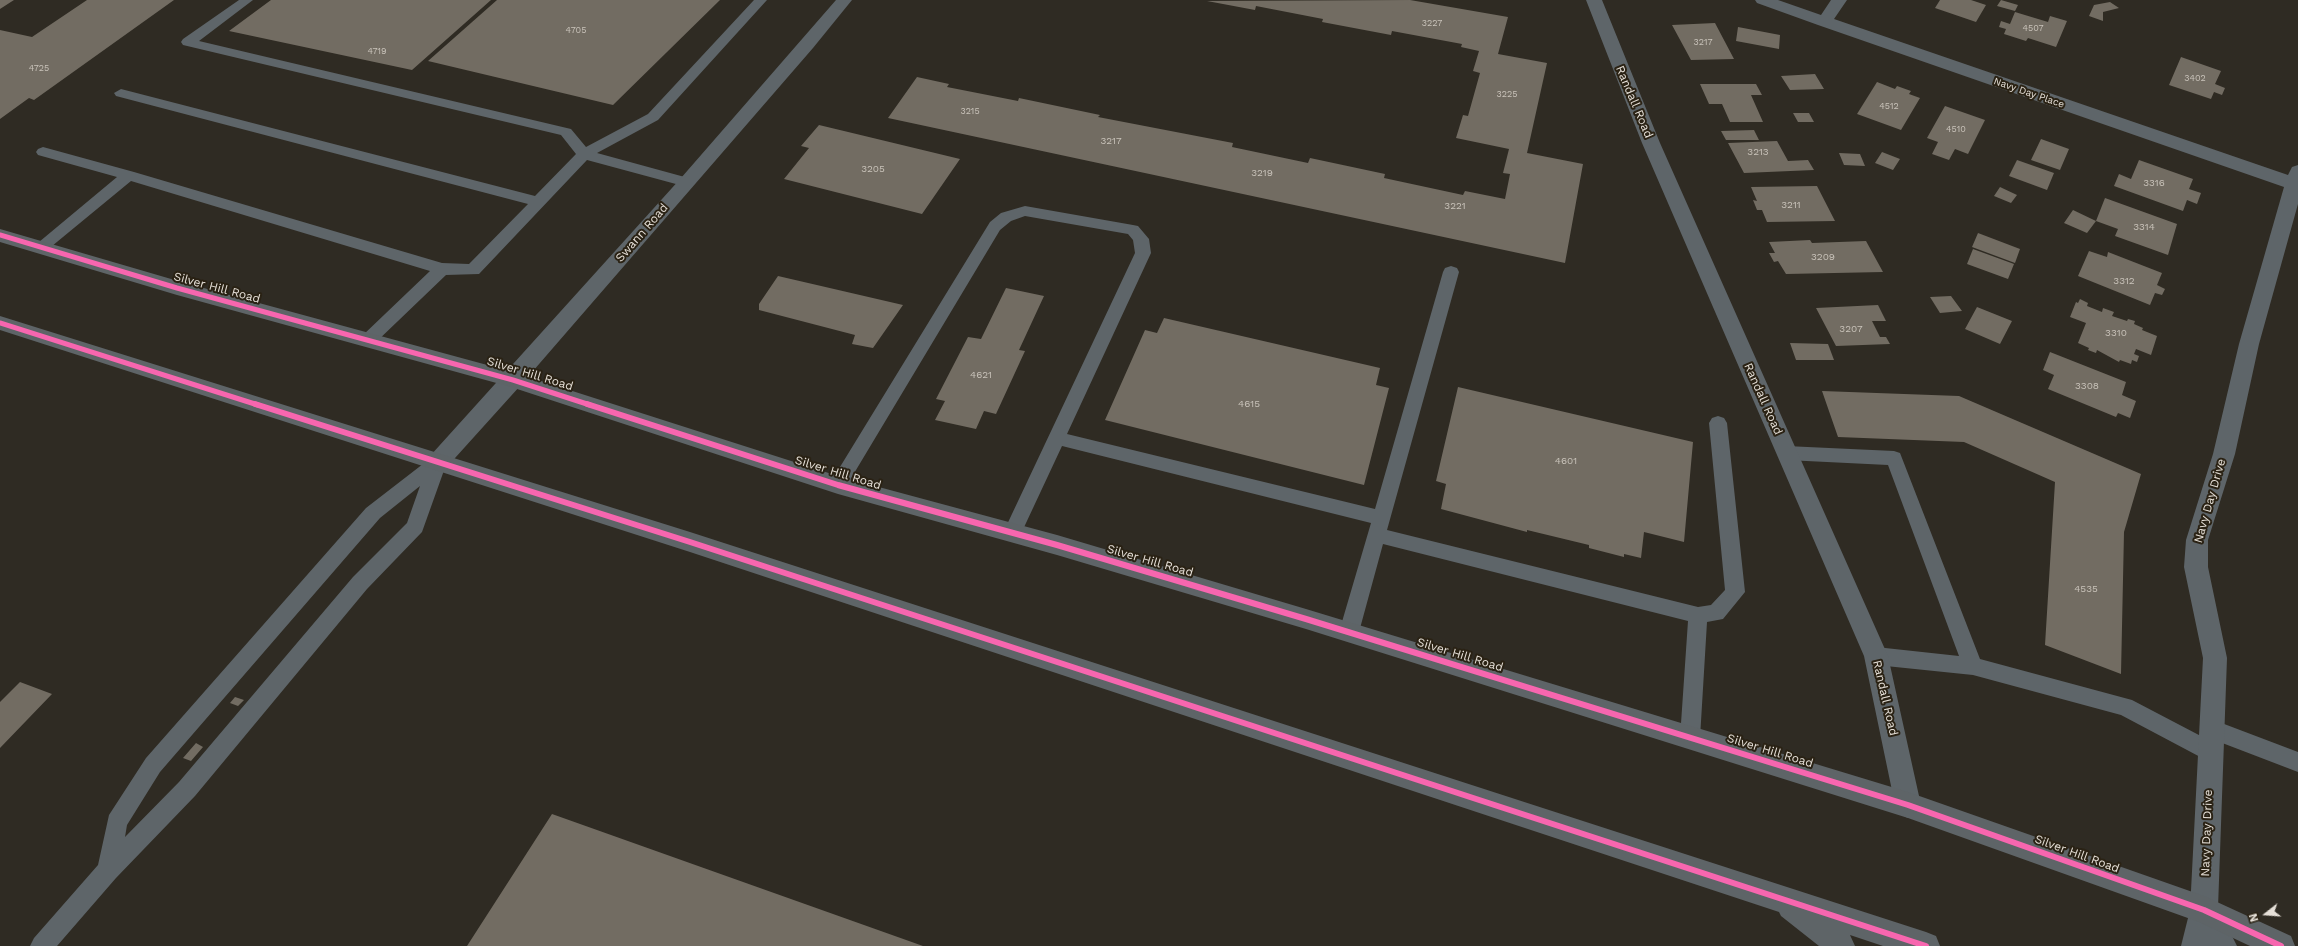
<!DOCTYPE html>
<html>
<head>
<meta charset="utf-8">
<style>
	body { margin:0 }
	#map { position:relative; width:2298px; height:946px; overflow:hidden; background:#2f2b23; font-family:"Work Sans",sans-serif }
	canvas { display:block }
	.north { position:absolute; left:2246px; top:894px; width:40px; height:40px; -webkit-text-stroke:3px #2a2214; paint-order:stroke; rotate:253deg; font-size:11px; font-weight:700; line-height:16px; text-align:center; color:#e6e0d8 }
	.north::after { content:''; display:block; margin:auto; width:14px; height:18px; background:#e6e0d8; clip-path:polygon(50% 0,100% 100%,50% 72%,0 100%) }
</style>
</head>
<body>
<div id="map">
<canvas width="2298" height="946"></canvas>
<div class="north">N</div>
</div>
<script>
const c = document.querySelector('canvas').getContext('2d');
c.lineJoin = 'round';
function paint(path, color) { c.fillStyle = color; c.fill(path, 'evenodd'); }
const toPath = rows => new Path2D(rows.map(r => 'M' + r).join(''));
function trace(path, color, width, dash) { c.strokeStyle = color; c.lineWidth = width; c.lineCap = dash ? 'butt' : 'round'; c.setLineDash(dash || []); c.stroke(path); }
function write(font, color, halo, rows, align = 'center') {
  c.font = font + ' "Work Sans",sans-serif'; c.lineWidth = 4; c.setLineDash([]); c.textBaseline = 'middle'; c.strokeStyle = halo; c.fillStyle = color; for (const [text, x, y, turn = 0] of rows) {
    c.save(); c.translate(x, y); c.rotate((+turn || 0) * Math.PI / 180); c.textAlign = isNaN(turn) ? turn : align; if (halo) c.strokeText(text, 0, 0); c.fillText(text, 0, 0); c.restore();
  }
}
paint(toPath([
	[0,0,14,0,0,9],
	[87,0,174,0,34,100,29,98,0,119,0,30,32,37],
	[271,0,491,0,412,70,229,31],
	[497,0,720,0,613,105,428,61],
	[1410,0,1508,17,1498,54,1547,63,1527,153,1583,164,1565,263,888,118,917,77,949,84,947,87,1018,101,1019,98,1100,115,1098,117,1233,143,1232,147,1308,163,1310,158,1385,174,1384,178,1463,195,1465,191,1505,199,1510,174,1503,173,1509,149,1456,138,1463,115,1468,116,1480,73,1473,71,1479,51,1461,47,1462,44,1392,31,1391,35,1322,22,1323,19,1256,6,1255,10,1207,1],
	[1940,0,1971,0,1986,5,1976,22,1935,8],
	[2001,0,2018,5,2015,11,1997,6],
	[2110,2,2119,8,2103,12,2103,21,2089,16,2094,5],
	[2015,12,2048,22,2050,16,2067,21,2056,47,2028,38,2026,41,2004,34,2006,29,1999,27,2001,21,2010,24],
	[1715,23,1734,59,1691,60,1672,25],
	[1738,27,1780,35,1779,49,1736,41],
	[2181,57,2221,71,2215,84,2225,88,2222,95,2214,92,2211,99,2169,85],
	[1815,74,1824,89,1790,90,1781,76],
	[1877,82,1895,89,1897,86,1911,91,1909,94,1920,98,1901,130,1857,114],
	[1700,84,1756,84,1762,95,1751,95,1763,122,1730,122,1722,104,1709,104],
	[1945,106,1985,120,1968,154,1955,149,1949,160,1932,154,1938,142,1927,138],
	[1793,113,1809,113,1814,122,1798,122],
	[819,125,844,131,960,159,922,214,784,179,809,148,801,146],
	[1754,130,1759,140,1726,140,1721,131],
	[2041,139,2069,149,2060,170,2031,160],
	[1777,141,1788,161,1808,160,1814,170,1744,173,1728,143],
	[1882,152,1900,159,1893,170,1875,163],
	[1839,153,1860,154,1865,166,1844,165],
	[2017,160,2054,173,2047,190,2009,176],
	[2139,160,2193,179,2189,189,2201,193,2197,204,2187,200,2183,211,2114,186,2119,174,2131,179],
	[1817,186,1835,221,1767,222,1762,210,1757,210,1753,200,1757,201,1751,187],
	[2000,187,2017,195,2011,203,1994,196],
	[2105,198,2177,224,2168,255,2115,236,2118,229,2096,221],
	[2073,210,2096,221,2087,233,2064,223],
	[1978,233,2020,249,2015,263,1972,247],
	[1810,240,1812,243,1866,241,1883,272,1786,274,1778,261,1774,262,1769,253,1775,253,1769,242],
	[1973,249,2014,264,2008,279,1967,264],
	[2089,251,2107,257,2108,252,2162,273,2157,285,2165,289,2162,295,2155,293,2150,305,2078,276],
	[778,276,903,305,873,348,852,344,855,335,759,310,759,304],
	[1006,288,1044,296,1019,350,1025,351,996,414,984,411,976,429,935,420,945,401,936,399,968,337,981,339],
	[1951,296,1962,311,1940,313,1930,297],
	[2080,299,2088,303,2087,306,2102,312,2103,308,2114,312,2112,316,2127,321,2128,319,2135,321,2134,324,2143,328,2142,330,2157,336,2151,355,2136,349,2134,354,2139,356,2137,362,2132,360,2131,364,2120,360,2119,362,2097,350,2096,353,2088,350,2089,348,2078,343,2086,323,2070,317,2076,302,2078,303],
	[1878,305,1886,321,1872,321,1880,337,1886,337,1890,344,1836,346,1816,308],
	[1977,307,2012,321,2000,344,1965,329],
	[1164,318,1380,368,1376,385,1389,388,1364,485,1105,420,1145,330,1157,333],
	[1790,343,1828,344,1834,360,1796,360],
	[2050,352,2126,382,2122,395,2136,401,2130,418,2118,413,2116,417,2048,389,2054,375,2043,370],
	[1458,387,1693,442,1684,542,1644,532,1641,558,1624,554,1624,557,1589,548,1589,545,1527,530,1527,532,1441,509,1446,484,1436,481],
	[1822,391,1959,396,2141,474,2124,532,2121,674,2045,645,2055,482,1964,442,1838,437],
	[20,682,52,694,0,748,0,702],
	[235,697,244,700,238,706,230,703],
	[196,743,203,747,191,761,183,758],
	[552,814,923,946,467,946]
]), '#726c62');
paint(toPath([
	[239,0,253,0,199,41,571,129,586,147,648,114,754,0,767,0,658,120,597,153,692,179,694,182,692,185,687,187,587,160,479,274,446,275,374,344,368,346,362,344,360,340,362,336,430,271,131,181,46,251,41,252,36,251,33,247,117,177,38,155,36,152,38,149,43,147,134,172,442,263,469,264,528,204,116,96,114,93,121,89,535,196,576,154,561,135,183,45,181,42,183,39,239,0],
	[1025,206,1133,225,1138,226,1149,239,1151,253,1067,434,1375,509,1443,272,1445,268,1451,266,1457,268,1459,272,1387,530,1698,607,1711,605,1725,590,1709,423,1712,418,1718,416,1724,418,1727,423,1745,592,1723,619,1707,622,1700,738,1697,745,1690,748,1683,745,1680,738,1688,621,1383,544,1359,632,1356,638,1349,641,1342,638,1339,632,1371,523,1062,446,1019,538,1012,541,1005,538,1003,533,1135,253,1133,240,1128,234,1025,216,1011,221,1000,230,844,490,838,492,832,490,829,485,832,480,990,222,1001,213,1025,206],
	[1786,446,1894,451,1900,453,1980,659,2132,700,2218,745,2222,752,2218,759,2211,762,2204,759,2121,715,1973,675,1876,665,1869,662,1866,656,1869,650,1876,647,1959,656,1888,465,1786,460,1780,458,1777,453,1780,448,1786,446],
	[438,455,444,457,447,462,422,532,367,589,195,796,116,878,57,946,30,946,34,938,98,865,109,815,146,758,366,508,432,457,438,455],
	[420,486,407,523,353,577,179,782,125,837,127,825,160,772,380,518,420,486],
	[2211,719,2298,752,2298,772,2204,736,2201,729,2204,722,2211,719]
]), '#5e6569');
paint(toPath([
	[836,0,852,0,813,48,520,386,446,468,438,471,430,468,427,462,430,456,681,178,836,0],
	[1586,0,1602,0,1660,143,1888,656,1921,805,1917,814,1908,818,1899,814,1895,805,1864,656,1642,143,1586,0],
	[1755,0,1778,0,1821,15,1831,0,1847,0,1834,19,2288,175,2292,167,2298,165,2298,204,2259,344,2235,454,2208,540,2208,567,2227,658,2218,908,2237,946,2181,946,2190,910,2203,658,2184,567,2186,540,2213,454,2239,344,2284,187,1818,25,1757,3,1755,0]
]), '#5e6569');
paint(toPath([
	[0,229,178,281,513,372,838,476,1057,535,1306,609,1908,792,2204,896,2291,936,2295,946,2250,946,2199,922,1908,818,1306,629,1057,555,838,494,511,387,177,295,0,242,0,229],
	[0,316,690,532,1926,932,1936,936,1940,946,1883,946,1850,935,1855,946,1819,946,1781,916,1779,912,690,552,0,330,0,316]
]), '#5e6467');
trace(toPath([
	[0,235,177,288,513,380,590,405],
	[0,323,258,405]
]), '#f766af', 5);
trace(toPath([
	[255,404,690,542,1926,946],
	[587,404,838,485,1057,545,1306,619,1908,805,2204,910,2281,946]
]), '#f766af', 6);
write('9px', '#c9c3ba', null, [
	["3227",1432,23],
	["4507",2033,28],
	["4705",576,30],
	["3217",1703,42],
	["4719",377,51],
	["4725",39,68],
	["3402",2195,78],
	["3225",1507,94],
	["4512",1889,106],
	["3215",970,111],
	["4510",1956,129]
]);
write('10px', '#e6e0d8', '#2a2214', [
	["Navy Day Place",2029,93,19]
]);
write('10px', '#c9c3ba', null, [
	["3217",1111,141],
	["3213",1758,152],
	["3205",873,169],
	["3219",1262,173],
	["3316",2154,183],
	["3211",1791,205],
	["3221",1455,206],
	["3314",2144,227],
	["3209",1823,257],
	["3312",2124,281],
	["3207",1851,329],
	["3310",2116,333],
	["4621",981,375],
	["3308",2087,386],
	["4615",1249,404],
	["4601",1566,461],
	["4535",2086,589]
]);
write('12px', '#e6e0d8', '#2a2214', [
	["Randall Road",1634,102,67],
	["Swann Road",642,233,-49],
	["Silver Hill Road",217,288,15],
	["Silver Hill Road",530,374,17],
	["Randall Road",1763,399,66],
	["Silver Hill Road",838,473,17],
	["Navy Day Drive",2210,501,-74],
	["Silver Hill Road",1150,561,16],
	["Silver Hill Road",1460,655,17],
	["Randall Road",1885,698,77],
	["Silver Hill Road",1770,751,17],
	["Navy Day Drive",2207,833,-88],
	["Silver Hill Road",2077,854,20]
]);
</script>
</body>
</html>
